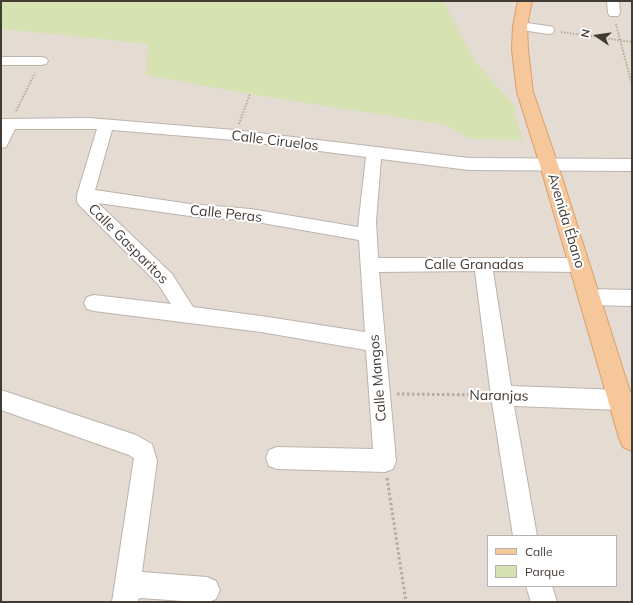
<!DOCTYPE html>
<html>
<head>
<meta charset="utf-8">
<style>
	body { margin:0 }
	#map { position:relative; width:633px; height:603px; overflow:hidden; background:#f1eae5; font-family:Mulish,sans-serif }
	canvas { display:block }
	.frame { position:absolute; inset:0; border:2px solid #423a35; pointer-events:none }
	.legend { position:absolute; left:487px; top:535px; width:130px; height:52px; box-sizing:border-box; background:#fff; border:1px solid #b3b0ae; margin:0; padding:5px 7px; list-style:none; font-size:12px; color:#423a35 }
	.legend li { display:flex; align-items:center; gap:8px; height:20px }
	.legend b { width:20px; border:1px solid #b3b0ae }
	.north { position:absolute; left:577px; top:16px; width:40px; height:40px; -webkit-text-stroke:3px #fff; paint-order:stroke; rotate:283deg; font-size:11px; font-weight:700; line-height:16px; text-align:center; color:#423a35 }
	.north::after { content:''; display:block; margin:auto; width:14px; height:18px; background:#423a35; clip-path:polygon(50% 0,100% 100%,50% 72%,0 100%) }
</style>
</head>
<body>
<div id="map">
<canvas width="633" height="603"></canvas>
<div class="frame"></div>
<ul class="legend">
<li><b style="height:5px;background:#f5c79a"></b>Calle</li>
<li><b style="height:11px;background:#d6e2b1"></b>Parque</li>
</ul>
<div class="north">N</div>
</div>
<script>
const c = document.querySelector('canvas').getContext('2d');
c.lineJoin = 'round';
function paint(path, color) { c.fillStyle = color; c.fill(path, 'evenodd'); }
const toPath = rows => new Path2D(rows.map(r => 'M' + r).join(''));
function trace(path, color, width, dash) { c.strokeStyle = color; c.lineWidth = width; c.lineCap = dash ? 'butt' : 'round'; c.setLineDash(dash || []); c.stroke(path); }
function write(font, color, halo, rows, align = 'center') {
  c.font = font + ' Mulish,sans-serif'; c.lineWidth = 4; c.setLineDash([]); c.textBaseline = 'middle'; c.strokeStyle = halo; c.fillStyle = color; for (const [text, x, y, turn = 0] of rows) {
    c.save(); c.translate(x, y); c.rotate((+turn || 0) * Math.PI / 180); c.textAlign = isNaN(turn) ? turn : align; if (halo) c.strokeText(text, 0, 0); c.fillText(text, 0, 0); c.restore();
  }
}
paint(toPath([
	[1,1,632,1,632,602,1,602],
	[488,536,616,536,616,586,488,586]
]), '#e4dbd3');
paint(toPath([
	[1,1,443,1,475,62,517,108,514,114,523,140,470,139,446,125,250,94,146,75,148,44,74,36,1,29]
]), '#d6e2b1');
const minor = toPath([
	[607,1,619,1,620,13,618,16,610,16,608,13,607,1],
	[520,22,548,26,553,27,554,30,553,33,548,34,515,29,514,26,515,23,520,22],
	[1,57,41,57,46,58,48,61,46,64,41,65,1,65,1,57],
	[89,118,234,130,469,158,632,159,632,171,469,170,381,159,376,221,378,258,579,258,585,260,588,265,585,270,579,272,493,271,511,386,620,390,632,393,632,413,620,410,514,406,537,536,513,536,491,396,475,271,379,272,396,461,393,469,385,472,277,469,269,466,266,458,269,450,277,447,373,449,366,350,261,332,94,311,87,309,84,303,87,297,94,295,171,304,158,284,79,205,77,201,77,195,97,129,15,129,6,147,1,148,1,119,89,118],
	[112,130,234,140,366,157,358,227,251,209,190,204,95,190,112,130],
	[98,203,190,216,251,221,359,240,365,332,261,316,193,307,172,274,98,203],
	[589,289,632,290,632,306,589,305,582,303,580,297,582,291,589,289],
	[1,390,136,435,152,444,157,461,142,572,207,577,216,581,220,590,216,599,209,602,197,602,141,598,138,599,138,602,112,602,134,458,129,455,1,410,1,390],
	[526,586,552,586,557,602,531,602,526,586]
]);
const major = toPath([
	[518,1,532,1,527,26,528,50,533,92,558,165,632,398,632,451,623,447,619,438,540,165,517,92,512,50,513,26,518,1]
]);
trace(minor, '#beb3ab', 2);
trace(major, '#d8a06b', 2);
trace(toPath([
	[616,24,632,85],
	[561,32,632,42],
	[16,111,35,73],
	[239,124,250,94]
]), '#bba99b', 2, [1.5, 1.5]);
trace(toPath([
	[397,394,484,395],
	[387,478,406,602]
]), '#bba99b', 3, [2.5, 2.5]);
paint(minor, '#fff');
paint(major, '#f5c79a');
write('14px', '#423a35', '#fff', [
	["Calle Ciruelos",275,141,7],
	["Calle Peras",226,214,6],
	["Avenida Ébano",566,221,73],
	["Calle Gasparitos",128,244,45],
	["Calle Granadas",474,265],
	["Calle Mangos",378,378,-95],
	["Naranjas",499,396,1]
]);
</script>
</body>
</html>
